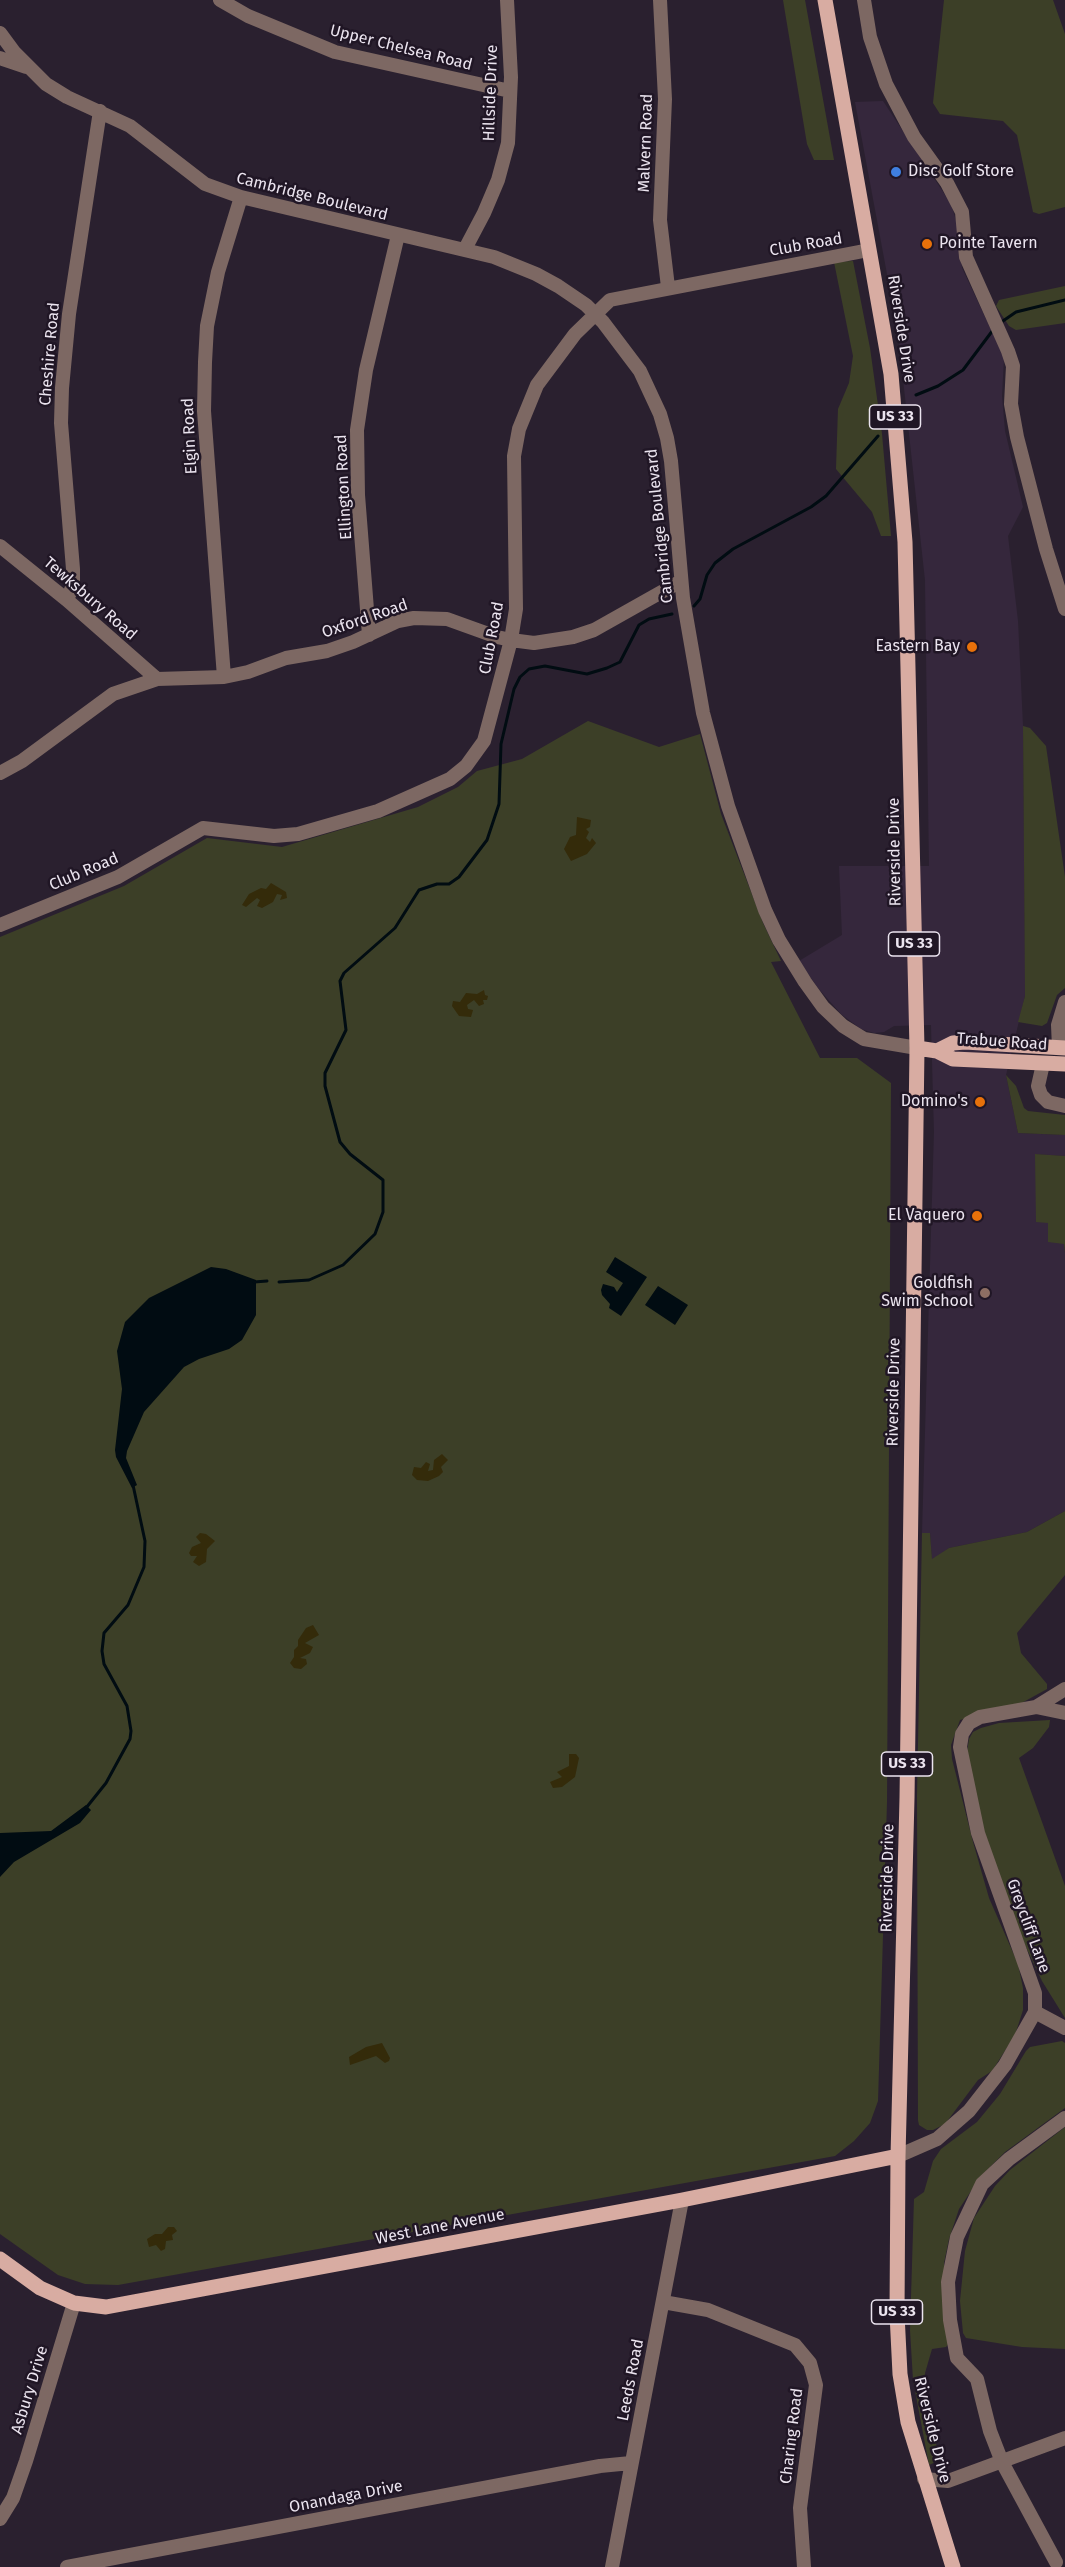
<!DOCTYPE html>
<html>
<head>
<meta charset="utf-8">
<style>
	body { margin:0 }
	canvas { display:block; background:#2a202f }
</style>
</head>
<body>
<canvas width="1065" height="2567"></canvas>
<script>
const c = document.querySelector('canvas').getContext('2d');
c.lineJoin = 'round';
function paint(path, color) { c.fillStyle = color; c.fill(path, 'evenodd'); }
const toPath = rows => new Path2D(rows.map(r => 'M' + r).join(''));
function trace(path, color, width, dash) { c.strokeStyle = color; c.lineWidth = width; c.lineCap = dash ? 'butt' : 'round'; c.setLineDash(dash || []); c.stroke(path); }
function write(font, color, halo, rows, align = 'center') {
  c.font = font + ' "Fira Sans",sans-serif'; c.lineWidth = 5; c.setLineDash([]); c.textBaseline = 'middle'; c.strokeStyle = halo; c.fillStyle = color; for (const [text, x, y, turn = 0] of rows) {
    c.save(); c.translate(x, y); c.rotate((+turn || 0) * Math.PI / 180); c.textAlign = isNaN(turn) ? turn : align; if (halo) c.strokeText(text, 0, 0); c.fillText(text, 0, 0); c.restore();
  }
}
paint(toPath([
	[883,101,951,204,958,227,962,268,1004,357,1002,396,1005,431,1023,507,1008,536,1018,621,1023,726,1025,954,1025,996,1006,1075,1018,1133,1065,1135,1065,1156,1035,1154,1048,1223,1064,1244,1065,1253,1065,1511,1027,1532,949,1548,932,1560,930,1533,922,1533,934,1132,931,1025,894,1026,884,1032,874,1033,861,1029,841,1014,818,988,799,961,842,935,839,866,929,866,925,580,898,333,855,102]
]), '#35273c');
paint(toPath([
	[783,0,805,0,834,160,814,160,807,144],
	[944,0,1053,0,1065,34,1065,207,1039,214,1033,212,1017,135,1003,121,940,114,933,103],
	[853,261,870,348,882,434,891,536,881,536,872,512,836,469,838,409,849,383,853,356,834,262],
	[1065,286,1065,323,1016,330,1009,326,996,306,999,300],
	[588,721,659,747,700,734,721,814,763,923,781,961,771,962,820,1058,857,1058,891,1083,887,1802,878,2101,870,2123,854,2141,835,2156,118,2285,85,2284,58,2275,0,2234,0,937,124,886,207,838,282,847,418,807,458,787,477,771,522,759],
	[1023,726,1030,728,1046,746,1065,877,1065,988,1057,995,1047,1023,1042,1026,1018,1022,1025,996],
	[1006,1075,1016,1086,1024,1108,1028,1111,1065,1115,1065,1135,1018,1133],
	[1035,1154,1065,1156,1065,1253,1064,1244,1048,1242,1048,1223,1036,1222],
	[1065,1511,1065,1575,1017,1633,1021,1653,1047,1684,1047,1689,1018,1705,960,1720,951,1745,952,1759,973,1842,989,1898,1018,1964,1023,1988,1023,2010,1015,2035,992,2071,978,2080,945,2124,933,2130,927,2130,919,2125,918,2120,917,1796,922,1533,930,1533,932,1559,949,1548,1027,1532],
	[1050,1720,1049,1727,1033,1748,1019,1758,1065,1886,1065,2018,1042,1981,1023,1941,981,1823,967,1752,969,1739,973,1732,981,1728,999,1723],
	[1062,2041,1065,2043,1065,2108,1005,2152,981,2176,959,2209,949,2239,944,2263,944,2299,950,2342,946,2347,932,2349,925,2373,930,2418,940,2460,929,2465,913,2380,910,2330,914,2199,924,2192,933,2161,941,2149,977,2122,1000,2094,1026,2051,1030,2047],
	[1065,2127,1065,2349,1022,2347,966,2338,963,2333,960,2301,965,2251,974,2218,995,2186,1010,2170]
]), '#3c3f27');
paint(toPath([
	[577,817,591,820,590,827,586,829,589,832,586,838,590,842,592,838,596,843,587,854,571,861,564,849,570,837,576,835],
	[271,883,286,892,287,898,280,900,282,895,277,894,273,902,262,908,257,906,260,900,257,898,246,907,242,905,249,894,261,888,266,889],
	[484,990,485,995,488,996,487,1000,483,1000,484,1004,479,1006,474,1000,467,1005,468,1009,473,1010,471,1017,459,1016,452,1006,453,1001,460,1002,466,993,477,994],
	[442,1454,448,1460,441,1467,443,1472,439,1476,428,1481,417,1480,412,1475,414,1467,421,1468,426,1462,430,1464,428,1471,433,1470,434,1460],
	[200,1533,206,1534,215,1541,207,1549,206,1562,199,1566,193,1562,197,1556,191,1556,189,1553,192,1547,201,1543,196,1537],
	[313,1625,319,1635,305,1643,313,1647,310,1653,300,1658,306,1659,307,1664,301,1669,294,1668,290,1663,294,1657,294,1650,298,1646,298,1640,306,1628],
	[569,1754,576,1754,579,1758,575,1777,562,1787,553,1788,550,1782,562,1777,557,1772,569,1766],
	[382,2043,390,2058,389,2061,385,2063,376,2056,350,2065,349,2057,366,2047],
	[168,2227,174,2227,177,2231,172,2235,173,2240,166,2241,165,2249,161,2251,156,2245,149,2247,147,2239,155,2234,162,2234]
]), '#342b0a');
paint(toPath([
	[615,1257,647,1277,621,1316,609,1308,610,1304,602,1295,601,1290,603,1284,614,1287,617,1292,623,1283,606,1272],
	[211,1267,226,1269,256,1280,256,1315,242,1340,229,1349,199,1359,184,1367,144,1412,127,1451,126,1458,137,1485,132,1488,116,1457,115,1450,122,1389,117,1351,125,1322,149,1298],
	[658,1286,688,1305,675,1325,645,1305],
	[86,1805,91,1810,80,1823,14,1862,0,1877,0,1833,51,1831]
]), '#010c12');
trace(toPath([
	[1000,323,1016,312,1065,300],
	[916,395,938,386,963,370,993,330],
	[694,606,700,599,707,575,715,563,733,549,811,507,826,496,878,436],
	[254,1282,267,1281],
	[279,1282,309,1280,343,1265,375,1234,383,1212,383,1180,350,1154,340,1142,325,1086,325,1073,346,1030,340,981,344,973,395,928,419,890,437,884,449,884,459,877,487,840,499,804,501,744,514,689,520,677,529,669,545,666,587,674,607,668,620,662,639,625,649,619,672,614],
	[86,1808,106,1783,130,1739,131,1731,127,1706,104,1664,102,1651,104,1633,128,1605,144,1567,145,1541,133,1485]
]), '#010c12', 3);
trace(toPath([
	[220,0,248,16,335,52,510,91],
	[660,0,665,99,660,220,668,287],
	[864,0,870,37,886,84,914,137,947,183,962,212,966,257,1008,351,1013,366,1011,404,1017,437,1046,549,1065,609],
	[0,33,14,52,46,84,67,97,130,126,205,184,241,197,494,257,536,274,558,286,586,305,603,322,640,371,660,414,667,438,671,461,683,598,703,713,728,806,765,910,779,940,805,982,823,1007,843,1026,864,1039,917,1048],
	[0,58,26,67],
	[465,249,484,213,498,180,508,143,511,77,507,0],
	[0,546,67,600,157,679],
	[67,600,73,585,73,569,61,423,62,388,69,314,100,111],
	[369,635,358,495,357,430,366,370,398,235],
	[224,677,204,411,205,362,207,326,218,272,241,197],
	[0,773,22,761,113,694,157,679,224,677,248,672,286,658,327,651,353,642,398,621,414,618,447,619,497,637,511,640,534,643,573,637,594,630,681,581],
	[0,925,118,877,203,828,274,836,298,834,378,811,450,779,466,766,484,741,511,640,516,609,514,456,519,429,537,385,575,334,610,300,869,250],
	[1059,1047,1058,1025,1065,1002],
	[1043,1064,1038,1086,1041,1095,1048,1102,1065,1106],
	[1036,1707,1065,1713],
	[1035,2012,1065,2028],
	[898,2156,937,2139,969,2111,1005,2065,1035,2012,1035,1993,978,1833,960,1747,962,1734,969,1723,980,1717,1036,1707,1065,1689],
	[663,2302,708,2310,795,2345,810,2363,816,2385,800,2508,804,2567],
	[924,2479,948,2481,1065,2438],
	[0,2519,13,2498,26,2461,74,2303],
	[1056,2562,1002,2462,990,2431,977,2379,957,2358,950,2320,948,2282,957,2237,982,2184,1009,2159,1065,2118],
	[67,2567,600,2466,631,2463],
	[612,2567,682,2200]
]), '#7d6863', 14);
trace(toPath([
	[825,0,891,374,905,542,917,1048,907,1798,898,2156,897,2314,900,2374,908,2422,953,2567],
	[917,1048,937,1051,953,1059,1065,1064],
	[937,1051,953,1043,965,1042,1065,1048],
	[0,2259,40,2288,74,2303,106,2307,682,2200,898,2156]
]), '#d8aca2', 15);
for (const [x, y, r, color] of [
	[896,172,6,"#3f7fe0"],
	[927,244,6,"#e8710a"],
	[972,647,6,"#e8710a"],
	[980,1102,6,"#e8710a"],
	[977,1216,6,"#e8710a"],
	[985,1293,6,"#8d6e63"]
]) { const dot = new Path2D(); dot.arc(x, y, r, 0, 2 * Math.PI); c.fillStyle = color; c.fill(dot); trace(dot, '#201625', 2); }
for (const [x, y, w] of [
	[895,417,51],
	[914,944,51],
	[907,1764,51],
	[897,2312,51]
]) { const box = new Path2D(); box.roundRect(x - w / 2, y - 12, w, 24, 4.5); c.fillStyle = '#201625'; c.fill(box); trace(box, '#ebe4ef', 1.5); }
write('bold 15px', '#ebe4ef', null, [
	["US 33",895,417],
	["US 33",914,944],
	["US 33",907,1764],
	["US 33",897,2312]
]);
write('16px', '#ebe4ef', '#201625', [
	["Upper Chelsea Road",401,48,14],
	["Hillside Drive",491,93,-88],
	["Malvern Road",646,143,-88],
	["Cambridge Boulevard",312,197,14],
	["Club Road",806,245,-10],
	["Riverside Drive",901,329,81],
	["Cheshire Road",50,354,-85],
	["Elgin Road",190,436,-93],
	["Ellington Road",344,487,-93],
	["Cambridge Boulevard",660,526,-96],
	["Tewksbury Road",90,599,41],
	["Oxford Road",365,619,-19],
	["Club Road",492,638,-79],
	["Riverside Drive",895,852,-91],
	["Club Road",84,872,-23],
	["Trabue Road",1002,1042,4],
	["Riverside Drive",894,1392,-89],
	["Riverside Drive",888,1878,-89],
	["Greycliff Lane",1028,1926,70],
	["West Lane Avenue",440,2227,-11],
	["Leeds Road",631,2380,-79],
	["Asbury Drive",30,2390,-73],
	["Riverside Drive",932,2430,76],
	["Charing Road",792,2436,-83],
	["Onandaga Drive",346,2497,-11]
]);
write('16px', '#ebe4ef', '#201625', [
	["Disc Golf Store",908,172,"left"],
	["Pointe Tavern",939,244,"left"],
	["Eastern Bay",960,647],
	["Domino's",968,1102],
	["El Vaquero",965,1216],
	["Goldfish",973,1284],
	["Swim School",973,1302]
], 'right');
</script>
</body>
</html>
